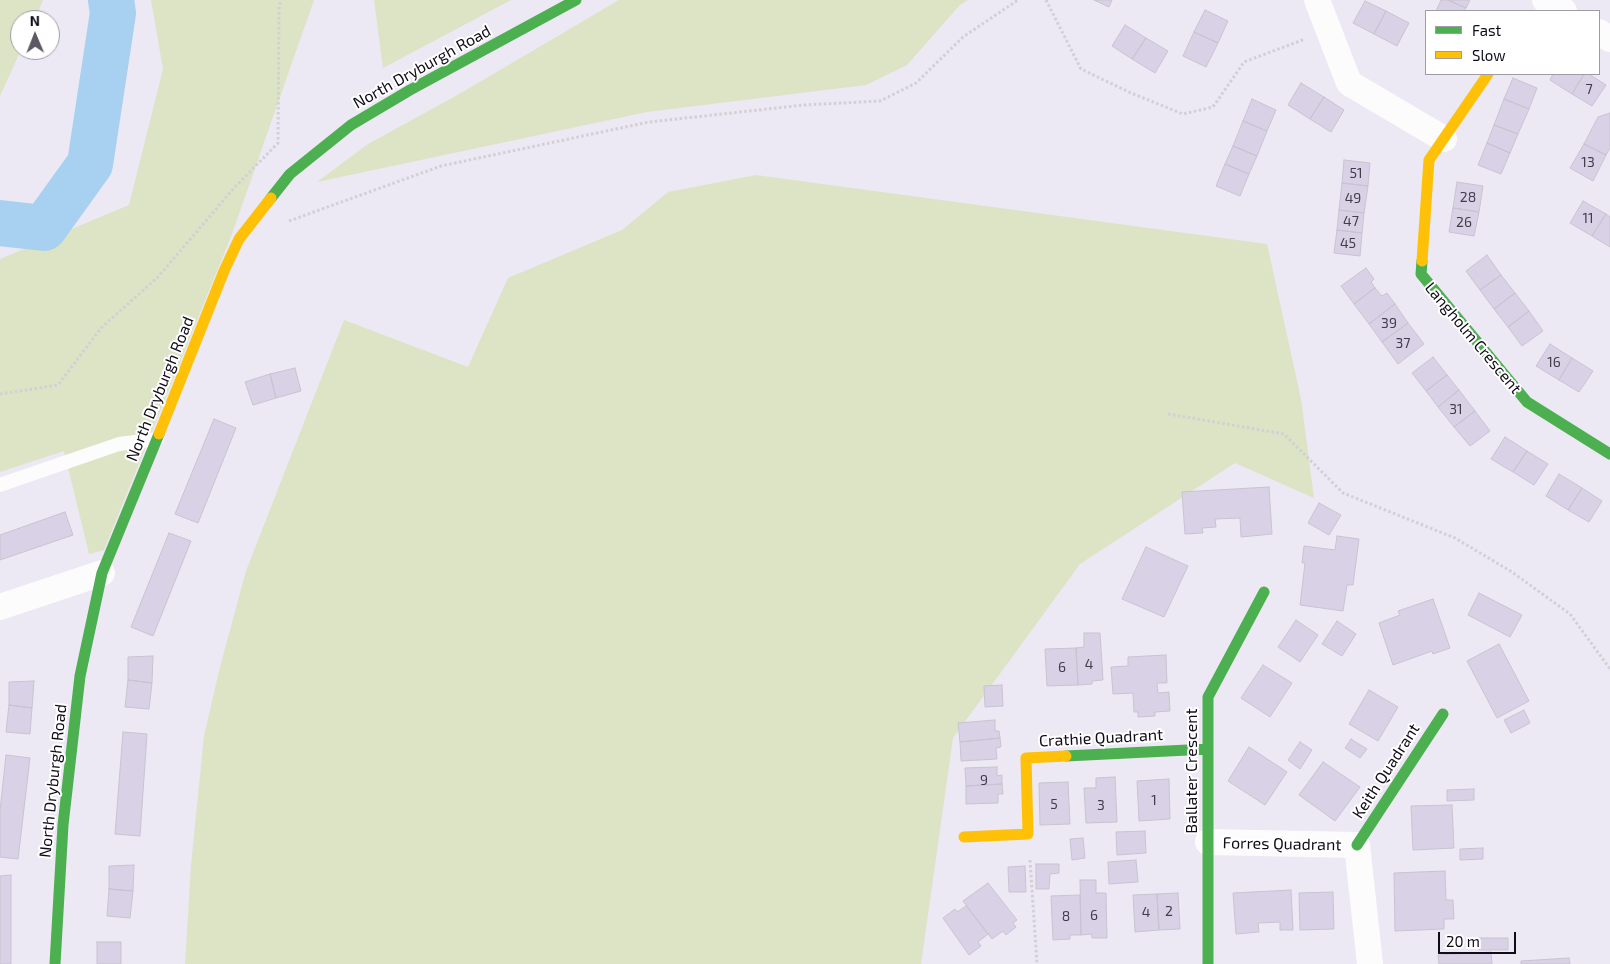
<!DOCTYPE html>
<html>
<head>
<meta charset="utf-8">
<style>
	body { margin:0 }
	#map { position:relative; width:1610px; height:964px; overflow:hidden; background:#ece8f4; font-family:"Exo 2",sans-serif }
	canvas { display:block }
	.legend { position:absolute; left:1425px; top:10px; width:175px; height:65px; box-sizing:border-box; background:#fff; border:1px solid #9f9da3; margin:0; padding:6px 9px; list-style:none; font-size:15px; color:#100b18 }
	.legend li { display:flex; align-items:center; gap:10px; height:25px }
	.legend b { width:25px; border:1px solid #9f9da3 }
	.north { position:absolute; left:10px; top:10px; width:50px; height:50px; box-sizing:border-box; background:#fff; border:1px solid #9f9da3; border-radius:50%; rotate:359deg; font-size:14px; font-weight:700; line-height:20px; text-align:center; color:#100b18 }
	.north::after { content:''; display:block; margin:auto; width:18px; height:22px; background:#5d5865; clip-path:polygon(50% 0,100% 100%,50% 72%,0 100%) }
	.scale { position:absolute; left:1438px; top:932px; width:78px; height:22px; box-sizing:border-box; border:2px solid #100b18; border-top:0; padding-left:6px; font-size:15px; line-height:18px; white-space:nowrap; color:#100b18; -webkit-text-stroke:4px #fff; paint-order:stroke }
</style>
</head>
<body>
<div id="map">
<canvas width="1610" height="964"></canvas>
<ul class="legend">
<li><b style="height:6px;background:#4caf50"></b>Fast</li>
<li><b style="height:6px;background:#ffc107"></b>Slow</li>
</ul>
<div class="north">N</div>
<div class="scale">20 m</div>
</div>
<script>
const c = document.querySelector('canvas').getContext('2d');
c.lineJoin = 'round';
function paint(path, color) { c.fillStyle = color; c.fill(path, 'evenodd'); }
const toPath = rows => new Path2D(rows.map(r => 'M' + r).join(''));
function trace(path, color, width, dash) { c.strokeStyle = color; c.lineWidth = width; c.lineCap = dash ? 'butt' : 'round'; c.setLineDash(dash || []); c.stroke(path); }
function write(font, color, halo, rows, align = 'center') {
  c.font = font + ' "Exo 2",sans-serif'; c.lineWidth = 4; c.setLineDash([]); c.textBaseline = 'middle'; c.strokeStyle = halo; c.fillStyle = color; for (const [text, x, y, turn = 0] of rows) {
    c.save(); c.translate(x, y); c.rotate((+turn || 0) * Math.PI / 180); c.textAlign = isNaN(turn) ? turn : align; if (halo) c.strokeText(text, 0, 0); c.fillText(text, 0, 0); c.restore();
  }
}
paint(toPath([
	[0,0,43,0,35,20,20,20,20,50,21,50,0,96],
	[151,0,314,0,232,234,104,550,89,554,64,451,0,472,0,259,129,205,163,69],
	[374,0,511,0,383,68],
	[619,0,968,0,960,5,907,65,866,85,647,112,317,182,368,144,461,93],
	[756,175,1267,244,1301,399,1314,498,1235,463,1080,564,953,738,921,964,185,964,191,865,204,736,220,667,246,571,344,320,468,367,508,278,622,230,668,192]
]), '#dce4c5');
trace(toPath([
	[0,223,44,228,90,164,113,13,111,0]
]), '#a8d0f0', 46);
const building = toPath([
	[1094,0,1112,0,1109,7,1094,0],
	[1441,0,1448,0,1466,8,1464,11,1436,11,1441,0],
	[1448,0,1470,0,1466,8,1448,0],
	[1365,1,1386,11,1374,34,1353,23,1365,1],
	[1205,10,1228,21,1218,43,1194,32,1205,10],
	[1386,11,1409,23,1397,46,1374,34,1386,11],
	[1125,25,1146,38,1132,59,1112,46,1125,25],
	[1194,32,1218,43,1206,67,1183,56,1194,32],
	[1146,38,1168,51,1155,73,1132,59,1146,38],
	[1553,74,1584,74,1572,94,1550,80,1553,74],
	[1584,74,1589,74,1606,85,1592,106,1572,94,1584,74],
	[1513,78,1537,88,1529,109,1504,99,1513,78],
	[1301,83,1324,97,1310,119,1288,105,1301,83],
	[1324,97,1344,110,1331,132,1310,119,1324,97],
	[1252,99,1276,110,1267,131,1243,121,1252,99],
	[1504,99,1529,109,1518,134,1494,125,1504,99],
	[1610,113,1610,148,1606,155,1584,144,1598,117,1610,113],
	[1243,121,1267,131,1257,156,1233,146,1243,121],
	[1494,125,1518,134,1510,153,1487,143,1494,125],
	[1487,143,1510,153,1501,174,1478,165,1487,143],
	[1584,144,1606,155,1593,181,1570,168,1584,144],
	[1233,146,1257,156,1249,174,1225,164,1233,146],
	[1344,160,1370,163,1368,186,1342,183,1344,160],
	[1225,164,1249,174,1240,196,1216,186,1225,164],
	[1457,182,1483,186,1479,212,1453,208,1457,182],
	[1342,183,1368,186,1364,213,1339,210,1342,183],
	[1583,201,1606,214,1592,236,1570,223,1583,201],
	[1453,208,1479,212,1474,236,1449,232,1453,208],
	[1339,210,1364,213,1362,233,1337,230,1339,210],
	[1606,214,1610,217,1610,247,1592,236,1606,214],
	[1337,230,1362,233,1360,256,1334,253,1337,230],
	[1487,255,1501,275,1480,290,1466,271,1487,255],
	[1366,268,1374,279,1371,282,1375,288,1354,304,1341,286,1366,268],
	[1501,275,1515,293,1494,309,1480,290,1501,275],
	[1375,288,1382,296,1387,293,1395,304,1369,324,1354,304,1375,288],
	[1515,293,1529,311,1508,327,1494,309,1515,293],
	[1395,304,1408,323,1382,342,1369,324,1395,304],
	[1529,311,1543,331,1522,346,1508,327,1529,311],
	[1408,323,1424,344,1398,364,1382,342,1408,323],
	[1550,344,1572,358,1559,380,1536,366,1550,344],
	[1433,357,1447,375,1426,391,1412,373,1433,357],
	[1572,358,1593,371,1579,392,1559,380,1572,358],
	[295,368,301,391,276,398,270,374,295,368],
	[270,374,276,398,253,405,245,382,270,374],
	[1447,375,1459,390,1438,407,1426,391,1447,375],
	[1459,390,1475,411,1454,427,1438,407,1459,390],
	[1475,411,1490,431,1470,446,1454,427,1475,411],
	[214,419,236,428,198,523,175,514,214,419],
	[1505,437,1527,451,1513,472,1491,459,1505,437],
	[1527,451,1548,464,1534,485,1513,472,1527,451],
	[1559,474,1582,488,1568,510,1546,496,1559,474],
	[1269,487,1272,534,1241,537,1240,518,1215,519,1216,527,1202,528,1203,533,1185,534,1182,492,1269,487],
	[1582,488,1602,501,1589,522,1568,510,1582,488],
	[1319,503,1341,515,1329,535,1308,523,1319,503],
	[65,512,73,535,0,560,0,535,65,512],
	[169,533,191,541,153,636,131,627,169,533],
	[1337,536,1359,539,1353,585,1347,585,1343,611,1300,605,1305,563,1302,563,1304,546,1335,550,1337,536],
	[1146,547,1188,566,1164,617,1122,599,1146,547],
	[1479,593,1522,615,1510,637,1468,615,1479,593],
	[1433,599,1450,648,1433,654,1432,651,1393,665,1379,623,1400,615,1398,611,1433,599],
	[1296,620,1318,635,1300,662,1278,647,1296,620],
	[1337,621,1356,634,1342,656,1322,644,1337,621],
	[1084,633,1100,633,1103,680,1092,681,1092,684,1078,685,1076,648,1084,647,1084,633],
	[1499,644,1529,701,1497,718,1467,661,1499,644],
	[1076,648,1078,685,1047,686,1045,649,1076,648],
	[1166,655,1167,683,1157,683,1158,693,1169,692,1170,711,1155,712,1155,716,1138,717,1138,712,1134,712,1133,693,1113,694,1111,667,1128,666,1128,657,1166,655],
	[153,656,152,683,128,680,128,657,153,656],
	[1263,665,1292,683,1270,717,1241,698,1263,665],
	[128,680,152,683,149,709,125,707,128,680],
	[34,681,32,708,9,705,9,682,34,681],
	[1002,685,1003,706,985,707,984,686,1002,685],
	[1369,690,1398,707,1378,741,1349,724,1369,690],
	[9,705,32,708,30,734,6,732,9,705],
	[1524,710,1530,723,1511,733,1504,720,1524,710],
	[995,720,995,731,999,731,1000,738,960,742,958,723,995,720],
	[123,732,147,734,140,836,115,834,123,732],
	[1000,738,1001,747,996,748,997,759,961,761,960,742,1000,738],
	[1351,739,1367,749,1360,758,1345,748,1351,739],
	[1300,742,1312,750,1300,769,1288,760,1300,742],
	[1249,747,1287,772,1265,805,1228,781,1249,747],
	[6,755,30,758,18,859,0,857,0,811,6,755],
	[1323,762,1360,787,1335,821,1299,795,1323,762],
	[997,767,997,776,1002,775,1002,784,966,786,965,768,997,767],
	[1115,777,1117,822,1086,823,1084,788,1096,788,1096,778,1115,777],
	[1169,779,1170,819,1139,821,1137,781,1169,779],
	[1068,782,1070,824,1040,825,1039,783,1068,782],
	[1002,784,1003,794,998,794,998,803,966,804,966,786,1002,784],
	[1474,789,1474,800,1447,801,1447,790,1474,789],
	[1452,805,1454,848,1413,850,1411,806,1452,805],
	[1145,831,1146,853,1117,855,1116,832,1145,831],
	[1083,838,1085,858,1072,860,1070,839,1083,838],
	[1483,848,1483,859,1460,860,1460,849,1483,848],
	[1136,860,1138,882,1109,884,1108,862,1136,860],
	[1036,864,1059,864,1059,873,1050,874,1049,889,1036,889,1036,864],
	[134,865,133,891,109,889,109,866,134,865],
	[1025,866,1026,892,1009,892,1008,867,1025,866],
	[1445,871,1446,900,1453,900,1454,919,1444,919,1444,929,1395,931,1394,873,1445,871],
	[11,875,11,964,0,964,0,876,11,875],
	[1080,880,1096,880,1096,893,1106,893,1107,938,1092,938,1092,934,1081,935,1080,880],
	[988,883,1017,920,1013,923,1016,927,1006,935,1003,931,992,939,963,901,988,883],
	[109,889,133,891,130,918,107,916,109,889],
	[1291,890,1293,930,1280,930,1280,922,1258,923,1259,932,1236,934,1233,893,1291,890],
	[1333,892,1334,929,1300,930,1299,893,1333,892],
	[1178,893,1180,929,1159,930,1157,894,1178,893],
	[1157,894,1159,930,1135,932,1133,895,1157,894],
	[1080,895,1081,935,1070,935,1070,939,1053,940,1051,896,1080,895],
	[966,906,988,934,978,942,981,946,969,955,943,918,955,909,957,912,966,906],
	[1479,938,1508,938,1508,950,1479,950,1479,938],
	[97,942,121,942,121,964,97,964,97,942],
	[1491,952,1492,964,1439,964,1438,955,1491,952],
	[1569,958,1570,964,1521,964,1521,961,1569,958]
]);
paint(building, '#d9d2e7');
trace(building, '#c8c3d0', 1);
trace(toPath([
	[1046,0,1081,69,1131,93,1183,114,1213,107,1244,62,1305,39],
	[289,221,441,166,649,122,804,105,880,101,916,83,963,37,1018,0],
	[0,394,58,385,101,328,158,277,234,188,278,143,279,7,281,0],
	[1168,414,1284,434,1343,493,1455,538,1512,572,1570,614,1610,669],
	[1030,860,1037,964]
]), '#d2d0d4', 3, [2.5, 2.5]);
trace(toPath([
	[0,485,119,444,157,439]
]), '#fcfcfd', 14);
trace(toPath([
	[1317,0,1349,83,1444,139],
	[1545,0,1564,11],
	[1599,32,1610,39],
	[0,607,102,573],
	[1208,842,1357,845,1370,964]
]), '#fcfcfd', 26);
trace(toPath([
	[271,198,290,174,351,125,410,90,576,0],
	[1422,261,1421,274,1527,402,1610,454],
	[1066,756,1208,749],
	[1357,845,1443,714],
	[55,964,63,825,80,676,102,573,159,434],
	[1208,964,1208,697,1264,592]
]), '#4caf50', 11);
trace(toPath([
	[1422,261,1429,160,1488,74],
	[159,434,224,271,239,239,271,198],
	[964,837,1028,834,1026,758,1066,756]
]), '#ffc107', 11);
write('14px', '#423d4c', null, [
	["7",1589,89],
	["13",1588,162],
	["51",1356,173],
	["28",1468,197],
	["49",1353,198],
	["11",1588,218],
	["47",1351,221],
	["26",1464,222],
	["45",1348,243],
	["39",1389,323],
	["37",1403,343],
	["16",1554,362],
	["31",1456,409],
	["4",1089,664],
	["6",1062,667],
	["9",984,780],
	["1",1154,800],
	["5",1054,804],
	["3",1101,805],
	["2",1169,911],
	["4",1146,912],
	["6",1094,915],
	["8",1066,916]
]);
write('16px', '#100b18', '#fff', [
	["North Dryburgh Road",422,67,-29],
	["Langholm Crescent",1473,338,50],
	["North Dryburgh Road",160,389,-68],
	["Crathie Quadrant",1101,738,-3],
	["Ballater Crescent",1192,771,-90],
	["Keith Quadrant",1386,771,-57],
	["North Dryburgh Road",53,781,-84],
	["Forres Quadrant",1282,844,1]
]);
</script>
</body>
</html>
